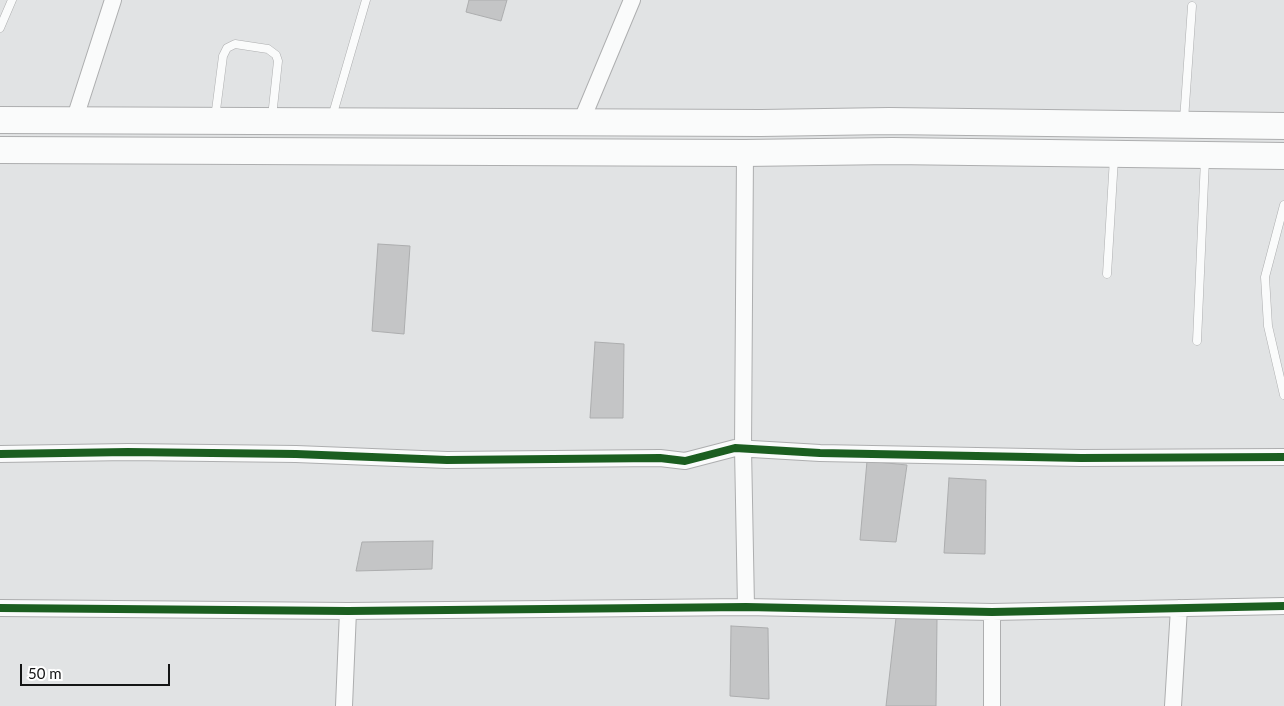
<!DOCTYPE html>
<html>
<head>
<meta charset="utf-8">
<style>
	body { margin:0 }
	#map { position:relative; width:1284px; height:706px; overflow:hidden; background:#e1e3e4; font-family:Lato,sans-serif }
	canvas { display:block }
	.scale { position:absolute; left:20px; top:664px; width:150px; height:22px; box-sizing:border-box; border:2px solid #141515; border-top:0; padding-left:6px; font-size:15px; line-height:18px; white-space:nowrap; color:#141515; -webkit-text-stroke:4px #fff; paint-order:stroke }
</style>
</head>
<body>
<div id="map">
<canvas width="1284" height="706"></canvas>
<div class="scale">50 m</div>
</div>
<script>
const c = document.querySelector('canvas').getContext('2d');
c.lineJoin = 'round';
function paint(path, color) { c.fillStyle = color; c.fill(path, 'evenodd'); }
const toPath = rows => new Path2D(rows.map(r => 'M' + r).join(''));
function trace(path, color, width, dash) { c.strokeStyle = color; c.lineWidth = width; c.lineCap = dash ? 'butt' : 'round'; c.setLineDash(dash || []); c.stroke(path); }
const building = toPath([
	[469,0,507,0,501,21,466,12,469,0],
	[378,244,410,246,404,334,372,331,378,244],
	[595,342,624,344,623,418,590,418,595,342],
	[867,461,907,465,896,542,860,540,867,461],
	[949,478,986,480,985,554,944,553,949,478],
	[433,541,432,569,356,571,362,542,433,541],
	[896,618,937,619,936,706,886,706,896,618],
	[731,626,768,628,769,699,730,696,731,626]
]);
paint(building, '#c4c5c6');
trace(building, '#acadae', 1);
const service = toPath([
	[0,28,12,0],
	[332,117,366,0],
	[215,118,223,56,227,48,235,44,268,49,276,55,278,61,272,117],
	[1184,120,1192,6],
	[1107,274,1114,158],
	[1197,341,1205,159],
	[1284,395,1268,326,1265,277,1284,205]
]);
const minor = toPath([
	[74,121,113,0],
	[581,122,632,0],
	[745,153,743,448,746,607],
	[0,454,128,452,296,454,447,460,660,458,685,461,735,448,820,453,1081,458,1284,457],
	[0,608,348,611,746,607,992,612,1284,606],
	[344,706,348,611],
	[992,706,992,612],
	[1173,706,1179,608]
]);
const trunk = toPath([
	[0,120,761,123,889,121,1284,126],
	[0,150,745,153,892,151,1284,156]
]);
trace(service, '#adaeaf', 9);
trace(minor, '#adaeaf', 18);
trace(trunk, '#adaeaf', 28);
trace(service, '#fafbfb', 8);
trace(minor, '#fafbfb', 16);
trace(trunk, '#fafbfb', 26);
trace(toPath([
	[0,454,128,452,296,454,447,460,660,458,685,461,735,448,820,453,1081,458,1284,457],
	[0,608,348,611,746,607,992,612,1284,606]
]), '#1b5e20', 8);
</script>
</body>
</html>
